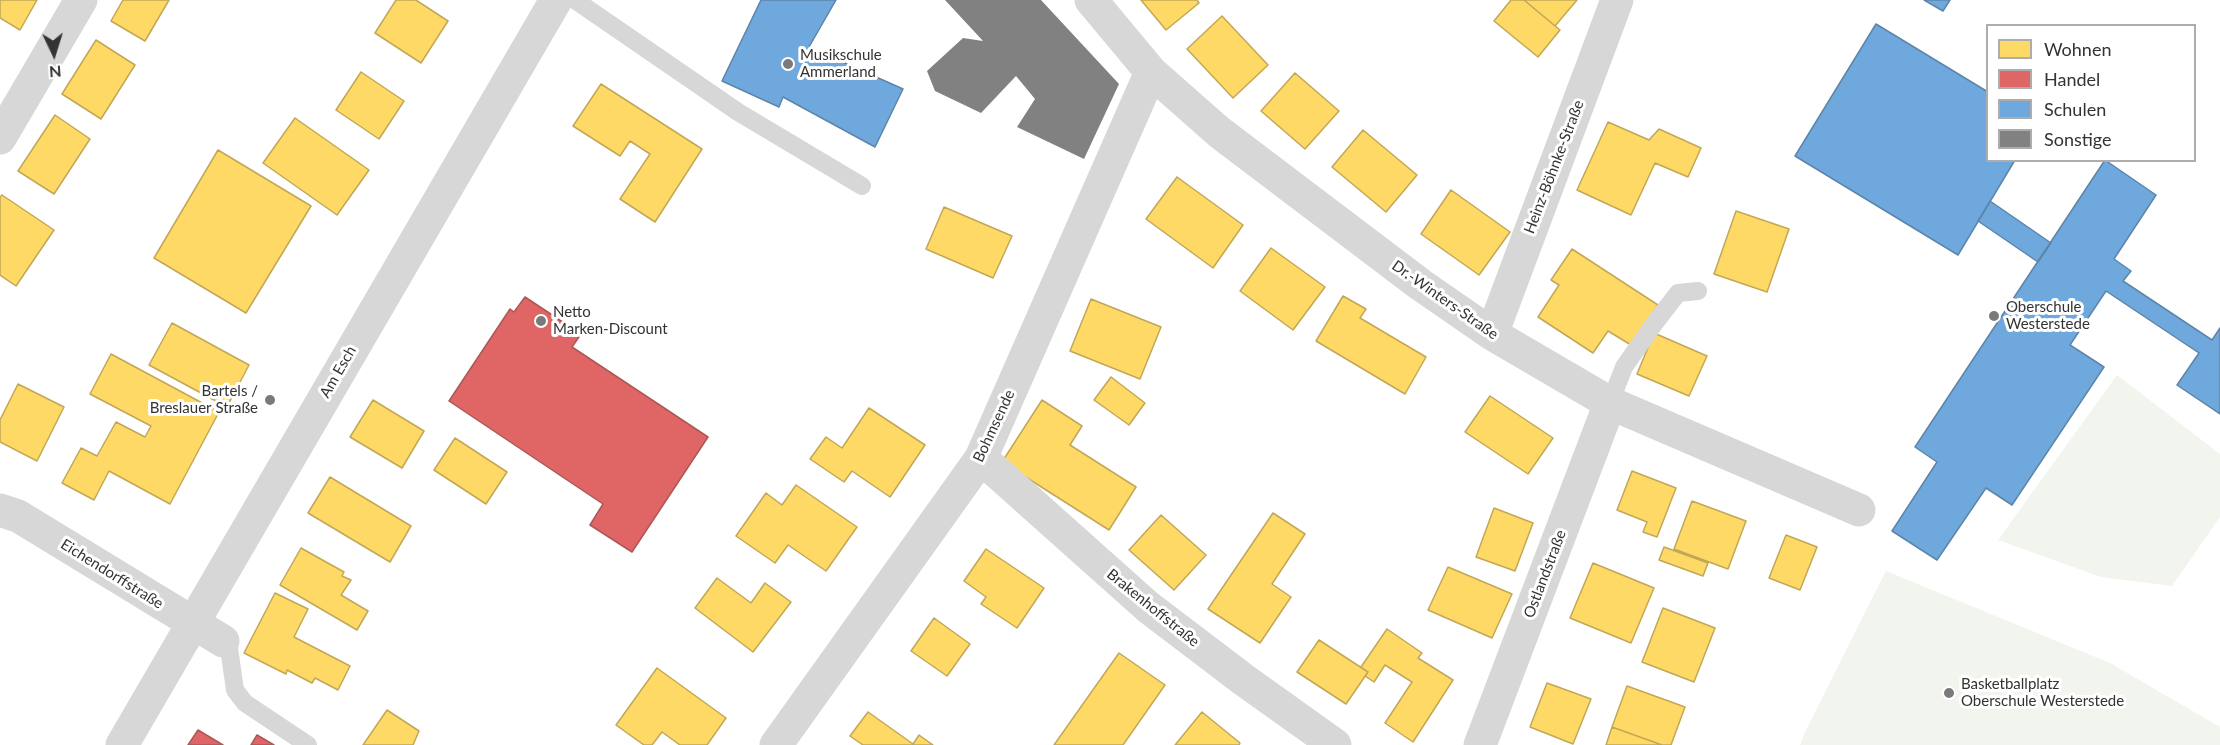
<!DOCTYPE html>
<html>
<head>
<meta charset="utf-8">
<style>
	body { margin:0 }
	#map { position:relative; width:2220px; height:745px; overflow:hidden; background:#fff; font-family:Lato,sans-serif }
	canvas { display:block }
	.legend { position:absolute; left:1986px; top:24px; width:210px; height:138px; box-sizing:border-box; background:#fff; border:2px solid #adadad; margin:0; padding:8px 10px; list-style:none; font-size:18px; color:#333 }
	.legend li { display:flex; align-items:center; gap:12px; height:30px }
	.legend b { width:30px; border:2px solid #adadad }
	.north { position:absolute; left:24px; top:24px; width:60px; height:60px; -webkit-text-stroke:4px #fff; paint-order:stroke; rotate:176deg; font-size:16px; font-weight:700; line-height:24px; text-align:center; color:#333 }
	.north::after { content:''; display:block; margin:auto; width:21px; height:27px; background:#333; clip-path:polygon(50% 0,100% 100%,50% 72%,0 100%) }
</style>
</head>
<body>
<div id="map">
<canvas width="2220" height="745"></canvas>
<ul class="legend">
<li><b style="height:16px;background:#ffd966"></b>Wohnen</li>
<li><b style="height:16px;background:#e06666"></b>Handel</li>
<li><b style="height:16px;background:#6fa8dc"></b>Schulen</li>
<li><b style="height:16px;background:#818181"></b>Sonstige</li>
</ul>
<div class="north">N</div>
</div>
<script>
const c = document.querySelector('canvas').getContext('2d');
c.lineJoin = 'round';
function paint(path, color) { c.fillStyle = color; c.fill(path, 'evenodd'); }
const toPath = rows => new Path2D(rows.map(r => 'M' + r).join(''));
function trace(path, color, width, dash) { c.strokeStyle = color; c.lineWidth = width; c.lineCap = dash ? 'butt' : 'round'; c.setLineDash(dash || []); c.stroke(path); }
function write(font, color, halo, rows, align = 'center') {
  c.font = font + ' Lato,sans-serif'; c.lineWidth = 6; c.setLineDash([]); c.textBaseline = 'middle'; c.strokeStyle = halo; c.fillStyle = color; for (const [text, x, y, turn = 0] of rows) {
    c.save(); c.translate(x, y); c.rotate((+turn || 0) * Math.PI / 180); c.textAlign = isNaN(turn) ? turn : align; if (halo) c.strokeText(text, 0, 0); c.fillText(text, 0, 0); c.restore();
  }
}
paint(toPath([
	[2117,375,2220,454,2220,517,2172,586,2101,577,1998,540],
	[1886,571,2110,663,2220,727,2220,745,1800,745,1805,732]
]), '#f1f5ed');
const homes = toPath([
	[0,0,37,0,20,30,0,18,0,0],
	[123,0,169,0,145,41,111,21,123,0],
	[396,0,416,0,448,21,421,63,375,33,396,0],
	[1141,0,1197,0,1199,3,1166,30,1141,0],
	[1511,0,1524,0,1560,30,1538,57,1494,21,1511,0],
	[1524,0,1577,0,1555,26,1524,0],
	[1222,16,1268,65,1233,98,1187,49,1222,16],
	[96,40,135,65,101,119,62,94,96,40],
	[361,72,404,101,379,139,336,110,361,72],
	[1295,73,1339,111,1305,149,1261,111,1295,73],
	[601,84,702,149,655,222,620,199,650,154,630,141,620,156,573,126,601,84],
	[55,115,90,139,54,194,18,171,55,115],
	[295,118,369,170,337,215,263,163,295,118],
	[1608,122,1649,140,1659,129,1701,148,1688,177,1655,163,1631,215,1577,190,1608,122],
	[1363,130,1417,175,1386,212,1332,167,1363,130],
	[218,150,311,206,246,313,154,258,218,150],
	[1177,177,1243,225,1213,268,1146,219,1177,177],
	[1451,190,1510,232,1479,275,1421,234,1451,190],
	[2,195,54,230,16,286,0,275,0,197,2,195],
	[944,207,1012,236,993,278,926,249,944,207],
	[1736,211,1789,229,1767,292,1714,274,1736,211],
	[1271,248,1325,287,1293,330,1240,291,1271,248],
	[1572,249,1658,305,1631,345,1608,331,1593,353,1538,317,1559,285,1551,280,1572,249],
	[1343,296,1366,309,1360,318,1426,357,1405,394,1316,341,1343,296],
	[1091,299,1161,327,1140,379,1070,351,1091,299],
	[172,323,249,365,227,407,149,365,172,323],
	[1654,333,1707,356,1689,396,1637,374,1654,333],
	[111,354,219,412,170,504,109,471,94,500,62,483,81,448,97,456,116,422,145,437,151,426,90,394,111,354],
	[1111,377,1145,403,1129,425,1094,400,1111,377],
	[18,384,64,407,37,461,0,442,0,420,18,384],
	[1490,396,1553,438,1528,474,1465,432,1490,396],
	[373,400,424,431,402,468,350,437,373,400],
	[1042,400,1082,426,1070,445,1136,487,1109,530,1002,462,1042,400],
	[869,408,925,445,890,497,852,471,844,482,810,459,826,437,842,448,869,408],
	[455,438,507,472,486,504,434,470,455,438],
	[1632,471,1676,488,1657,537,1643,532,1647,522,1617,510,1632,471],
	[330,477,411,526,390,562,308,513,330,477],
	[796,485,857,527,826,571,788,545,775,563,736,536,766,493,782,505,796,485],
	[1692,501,1746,521,1728,569,1674,549,1692,501],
	[1494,508,1533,523,1515,571,1476,557,1494,508],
	[1273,513,1305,534,1272,584,1291,597,1260,643,1208,609,1273,513],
	[1161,515,1206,555,1174,590,1129,550,1161,515],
	[1786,535,1817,547,1800,590,1769,578,1786,535],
	[1664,547,1708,563,1703,576,1659,560,1664,547],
	[301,548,344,572,342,576,351,580,341,595,368,611,357,630,280,585,301,548],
	[986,549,1044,588,1017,628,981,604,986,597,964,581,986,549],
	[1593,563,1654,588,1631,643,1570,618,1593,563],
	[1448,567,1512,594,1492,638,1428,610,1448,567],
	[717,578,751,603,765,583,791,602,753,652,695,608,717,578],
	[275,593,308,609,294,637,350,666,338,690,315,678,312,683,287,670,286,674,244,653,275,593],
	[1663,608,1715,628,1694,682,1642,662,1663,608],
	[934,618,970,644,947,676,911,651,934,618],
	[1387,629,1422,653,1418,658,1453,680,1413,742,1385,723,1412,682,1385,665,1374,682,1365,676,1368,672,1361,667,1387,629],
	[1319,640,1368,672,1346,704,1297,672,1319,640],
	[1119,653,1165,685,1123,745,1054,745,1119,653],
	[657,668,726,718,707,745,680,745,662,732,652,745,644,745,616,725,657,668],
	[1547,683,1591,699,1573,744,1530,727,1547,683],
	[1627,686,1685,707,1671,745,1662,745,1612,727,1627,686],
	[387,710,419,731,413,745,363,745,387,710],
	[868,712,913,744,919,735,933,745,863,745,850,736,868,712],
	[1202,712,1240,743,1239,745,1175,745,1202,712],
	[1612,727,1662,745,1606,745,1612,727]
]);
paint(homes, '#ffd966');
trace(homes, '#c2a757', 1.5);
const shops = toPath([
	[525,297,581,334,572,347,708,437,632,552,590,525,603,504,449,401,510,309,514,312,525,297],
	[198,730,223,745,188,745,198,730],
	[257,735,274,745,251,745,257,735]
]);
paint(shops, '#e06666');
trace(shops, '#ac5757', 1.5);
const schools = toPath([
	[761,0,836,0,809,47,903,89,875,147,783,97,779,107,722,81,761,0],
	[1924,0,1950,0,1943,11,1924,0],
	[1876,24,1988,92,1988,160,2015,160,1958,255,1795,156,1876,24],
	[2105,160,2156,195,2114,259,2131,271,2123,281,2212,340,2220,328,2220,414,2177,385,2199,353,2106,291,2070,345,2104,367,2012,505,1986,488,1937,560,1892,531,1937,462,1915,447,2105,160],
	[1990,201,2051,243,2038,262,1978,221,1990,201]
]);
paint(schools, '#6fa8dc');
trace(schools, '#5d85a9', 1.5);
paint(toPath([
	[945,0,1041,0,1119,84,1084,159,1017,127,1035,99,1016,76,981,113,935,91,927,71,963,38,983,41]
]), '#818181');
trace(toPath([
	[575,0,738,112,862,186],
	[1610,403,1624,367,1654,324,1678,293,1698,291],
	[223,641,229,648,235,690,245,703,308,745]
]), '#d7d7d7', 18);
trace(toPath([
	[1091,0,1151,72,1219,132,1421,285,1492,334,1610,403,1859,510],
	[0,138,81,0],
	[1492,334,1617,0],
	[981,458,1148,607,1244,680,1335,745],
	[0,510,18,516,223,641],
	[122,745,556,0],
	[776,745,981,458,1151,72],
	[1480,745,1610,403]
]), '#d7d7d7', 33);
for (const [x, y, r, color] of [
	[788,64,6,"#7a7a7a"],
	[1994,316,6,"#7a7a7a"],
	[541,321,6,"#7a7a7a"],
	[270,400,6,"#7a7a7a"],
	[1949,693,6,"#7a7a7a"]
]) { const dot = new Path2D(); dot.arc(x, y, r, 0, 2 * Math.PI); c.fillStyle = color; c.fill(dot); trace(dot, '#fff', 2); }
write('15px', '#333', '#fff', [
	["Musikschule",800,55],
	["Ammerland",800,72],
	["Oberschule",2006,307],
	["Westerstede",2006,324],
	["Netto",553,312],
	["Marken-Discount",553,329],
	["Bartels /",258,391,"right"],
	["Breslauer Straße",258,408,"right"],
	["Basketballplatz",1961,684],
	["Oberschule Westerstede",1961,701]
], 'left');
write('15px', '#333', '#fff', [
	["Heinz-Böhnke-Straße",1554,167,-69],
	["Dr.-Winters-Straße",1445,300,35],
	["Am Esch",338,372,-60],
	["Bohmsende",994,426,-65],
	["Eichendorffstraße",112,574,32],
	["Ostlandstraße",1545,574,-69],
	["Brakenhoffstraße",1153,608,39]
]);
</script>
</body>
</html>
